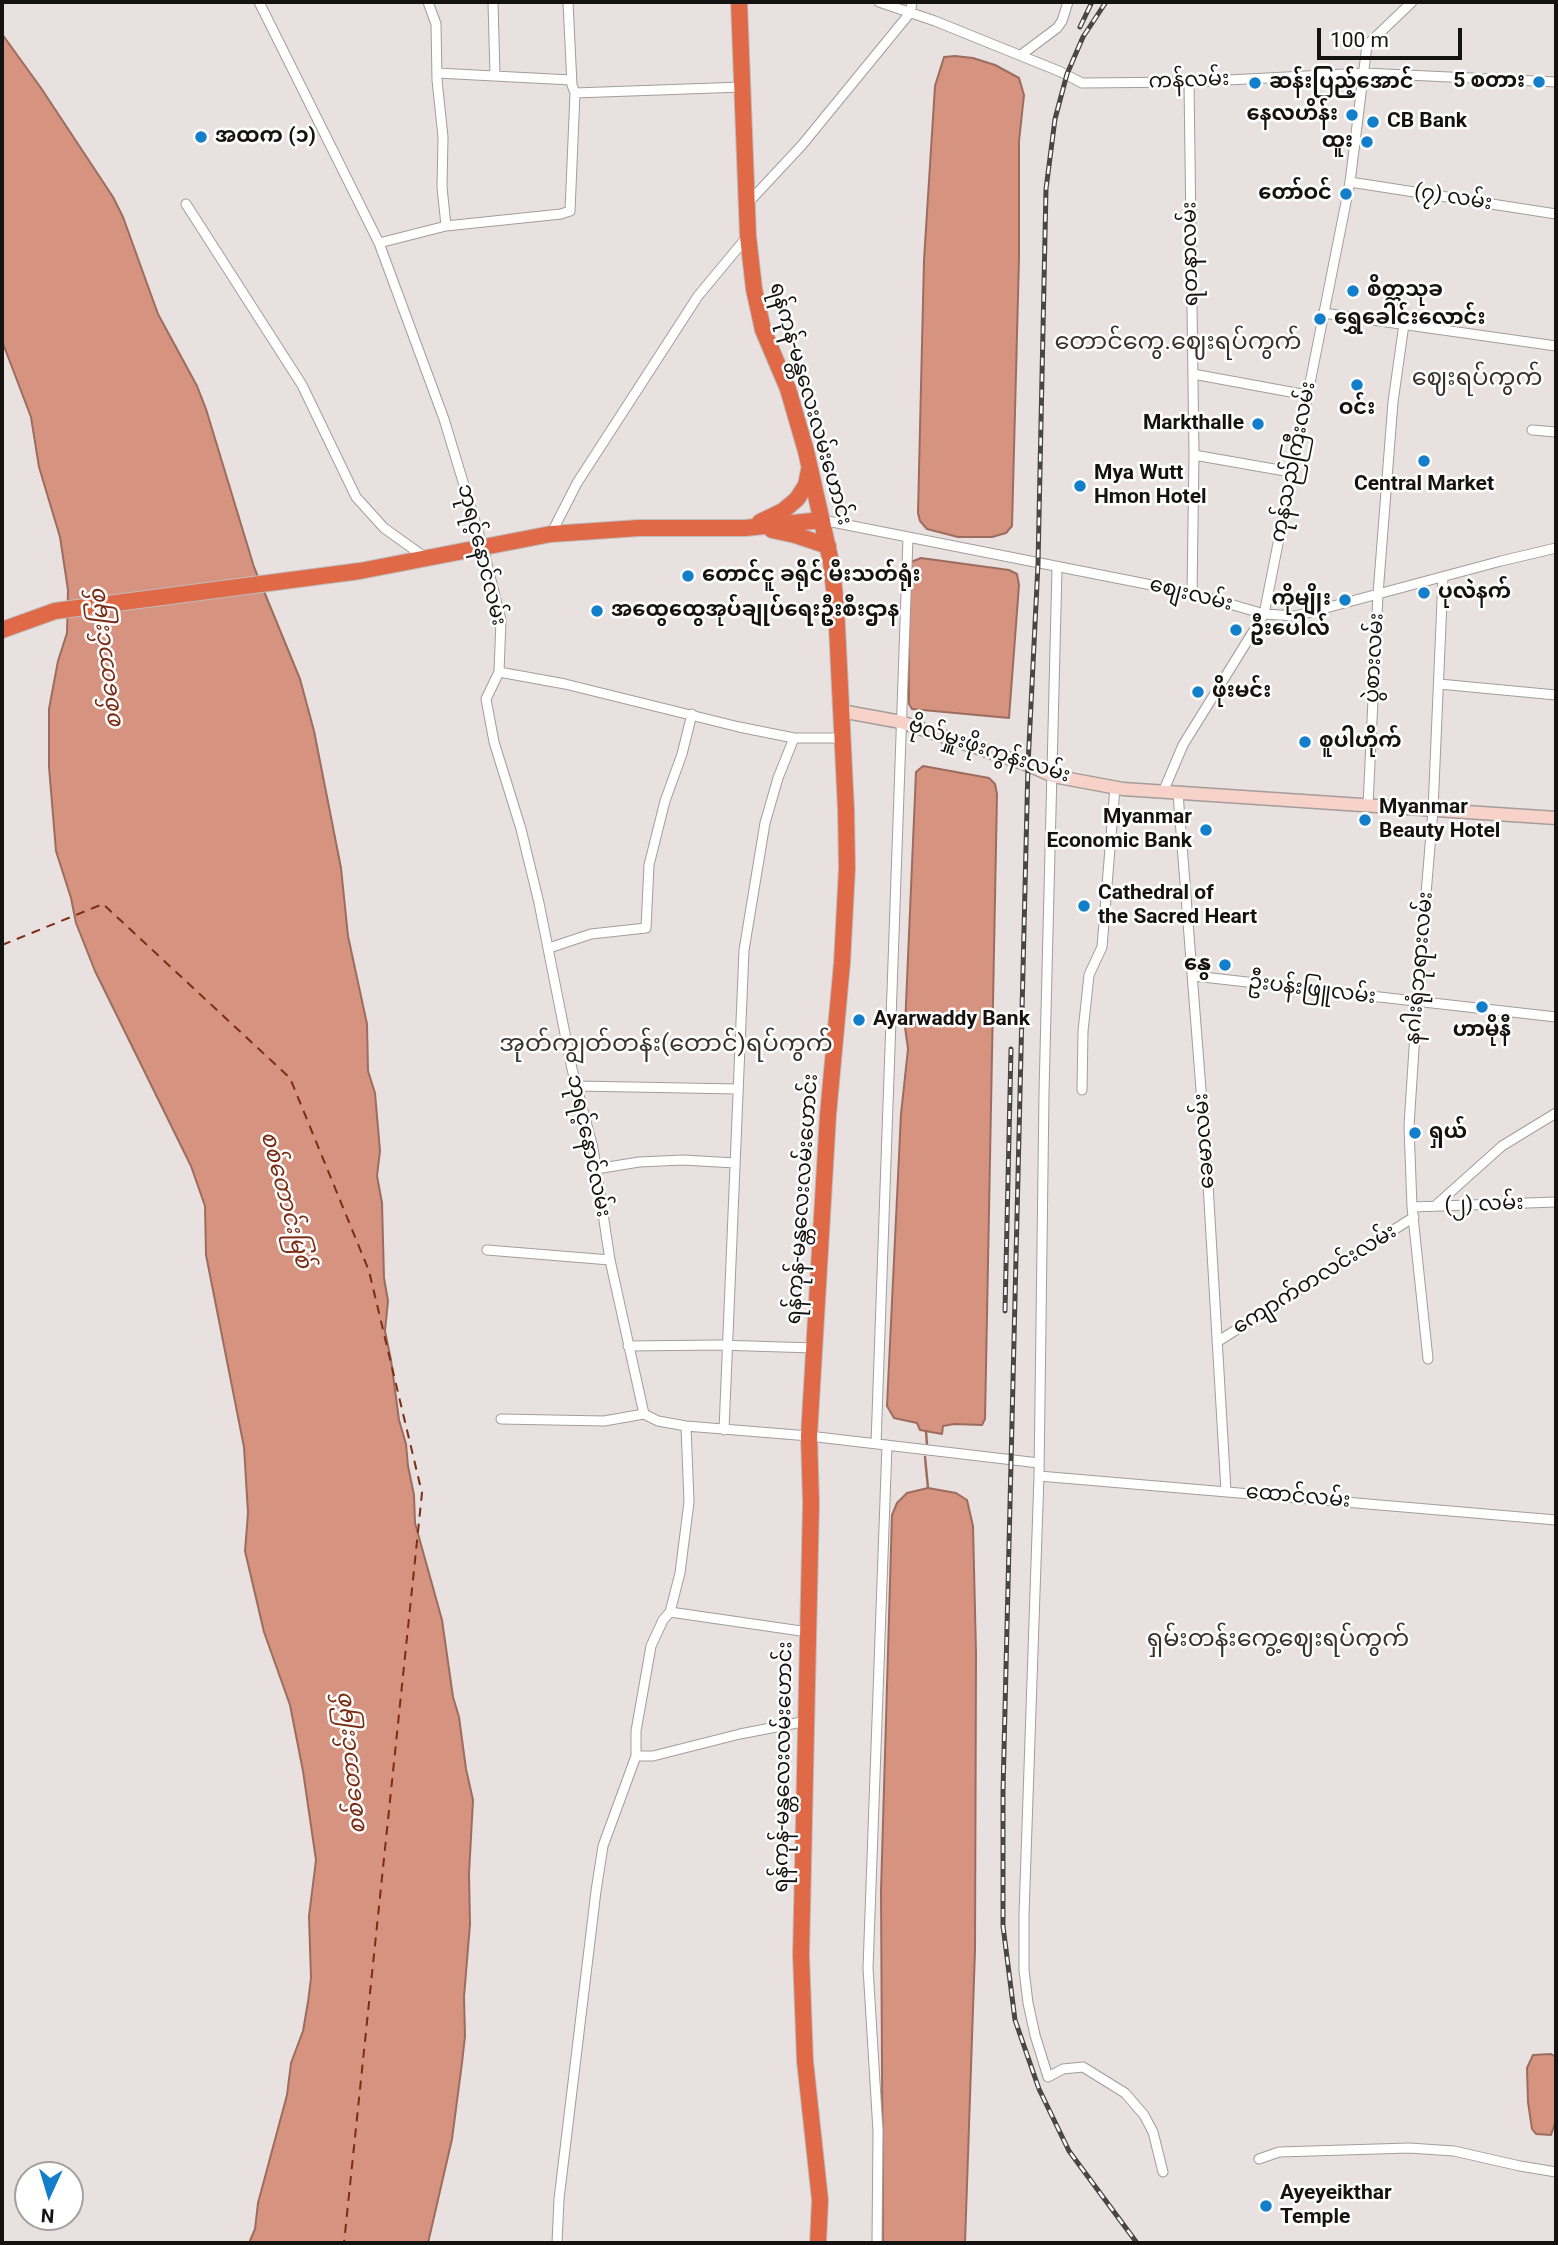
<!DOCTYPE html>
<html>
<head>
<meta charset="utf-8">
<style>
	body { margin:0 }
	#map { position:relative; width:1558px; height:2245px; overflow:hidden; background:#e8e1df; font-family:Roboto,sans-serif }
	canvas { display:block }
	.frame { position:absolute; inset:0; border:4px solid #151312; pointer-events:none }
	.north { position:absolute; left:14px; top:2161px; width:70px; height:70px; box-sizing:border-box; background:#fff; border:2px solid #a1a1a0; border-radius:50%; rotate:184deg; font-size:19px; font-weight:700; line-height:28px; text-align:center; color:#151312 }
	.north::after { content:''; display:block; margin:auto; width:24px; height:32px; background:#137ec9; clip-path:polygon(50% 0,100% 100%,50% 72%,0 100%) }
	.scale { position:absolute; left:1317px; top:28px; width:145px; height:32px; box-sizing:border-box; border:4px solid #151312; border-top:0; padding-left:9px; font-size:21px; line-height:24px; white-space:nowrap; color:#151312; -webkit-text-stroke:5px #fff; paint-order:stroke }
</style>
</head>
<body>
<div id="map">
<canvas width="1558" height="2245"></canvas>
<div class="frame"></div>
<div class="north">N</div>
<div class="scale">100 m</div>
</div>
<script>
const c = document.querySelector('canvas').getContext('2d');
c.lineJoin = 'round';
function paint(path, color) { c.fillStyle = color; c.fill(path, 'evenodd'); }
const toPath = rows => new Path2D(rows.map(r => 'M' + r).join(''));
function trace(path, color, width, dash) { c.strokeStyle = color; c.lineWidth = width; c.lineCap = dash ? 'butt' : 'round'; c.setLineDash(dash || []); c.stroke(path); }
function write(font, color, halo, rows, align = 'center') {
  c.font = font + ' Roboto,"Noto Sans Myanmar",sans-serif'; c.lineWidth = 5; c.setLineDash([]); c.textBaseline = 'middle'; c.strokeStyle = halo; c.fillStyle = color; for (const [text, x, y, turn = 0] of rows) {
    c.save(); c.translate(x, y); c.rotate((+turn || 0) * Math.PI / 180); c.textAlign = isNaN(turn) ? turn : align; if (halo) c.strokeText(text, 0, 0); c.fillText(text, 0, 0); c.restore();
  }
}
const water = toPath([
	[2,34,41,88,113,197,123,217,158,314,197,386,206,409,254,567,300,679,314,731,330,812,341,868,348,936,367,1024,368,1071,375,1093,380,1151,377,1176,382,1203,384,1278,388,1301,385,1331,391,1360,399,1420,406,1444,408,1466,414,1495,415,1523,442,1620,453,1697,459,1717,466,1769,473,1800,469,1874,470,1924,464,1997,465,2036,462,2063,452,2139,428,2243,249,2243,255,2229,258,2203,287,2095,291,2063,303,2031,308,2002,311,1978,309,1916,316,1860,303,1771,290,1705,264,1632,245,1551,248,1513,244,1447,206,1255,205,1206,191,1166,95,971,76,923,71,898,56,851,49,767,49,709,58,661,67,633,68,590,60,537,39,467,31,417,2,341,2,34],
	[955,56,973,58,995,65,1019,78,1024,95,1019,141,1019,258,1012,526,1006,533,992,537,958,537,927,529,920,521,918,513,924,260,935,86,944,57,955,56],
	[921,558,1009,570,1017,574,1019,585,1009,718,912,709,909,704,908,572,911,562,921,558],
	[923,766,989,778,995,784,997,794,985,1419,982,1425,954,1424,943,1426,942,1434,920,1430,917,1423,894,1418,887,1406,901,1114,908,1049,905,1027,916,772,923,766],
	[928,1488,956,1493,967,1500,973,1526,976,1653,975,1950,965,2243,883,2243,881,1891,892,1515,897,1503,907,1493,928,1488],
	[1551,2054,1556,2057,1556,2120,1551,2135,1536,2134,1532,2129,1528,2102,1527,2068,1533,2055,1551,2054]
]);
paint(water, '#d6937f');
trace(water, '#9c6d5e', 2);
trace(toPath([
	[926,1431,927,1445],
	[925,1457,928,1488]
]), '#9c6d5e', 2.5);
trace(toPath([
	[2,945,103,904,290,1078,369,1271,422,1493,344,2243]
]), '#7b2c14', 2, [9, 7]);
const street = toPath([
	[259,2,379,243,444,419,483,548,501,620,499,672,486,699,494,742,521,829,539,903,572,1069,593,1148,610,1260,644,1414],
	[428,2,436,24,437,80,443,137,442,187,446,226],
	[493,2,495,75],
	[879,2,935,21,1061,72,1082,83,1189,82,1364,73,1556,82],
	[1021,55,1057,28,1062,21,1068,2],
	[437,73,571,80],
	[1189,82,1194,455,1192,593],
	[575,93,742,87],
	[1350,182,1556,214],
	[748,203,802,145,910,13,912,2],
	[186,204,302,385,356,497,384,528,426,558],
	[379,243,446,226,561,214,570,211,575,93,572,85,568,2],
	[1323,313,1556,346],
	[1193,374,1307,395],
	[1532,430,1556,432],
	[1194,455,1291,472],
	[822,520,1192,593,1264,614,1296,616,1501,561,1556,548],
	[551,534,577,483,698,296,747,237],
	[1057,568,1044,1093,1039,1476,1024,1914,1024,1970,1028,2003,1035,2035,1048,2077,1063,2069,1083,2067,1125,2093,1144,2115,1153,2132,1163,2172],
	[499,672,565,684,739,727,794,738,843,738],
	[1439,684,1556,695],
	[1163,792,1183,745,1264,614,1350,182,1367,45,1412,2],
	[1178,793,1207,1167,1226,1491],
	[1368,805,1378,594,1393,402,1404,324],
	[549,948,591,934,646,928,649,865,665,801,682,754,692,714],
	[1194,976,1556,1017],
	[577,1086,738,1089],
	[1082,1090,1083,1031,1089,975,1102,947,1115,787],
	[596,1169,639,1162,683,1160,735,1163],
	[1435,1206,1502,1146,1556,1113],
	[1412,1207,1556,1202],
	[487,1250,610,1260],
	[1217,1342,1414,1217],
	[628,1346,718,1345,814,1348],
	[1428,1359,1412,1207,1409,1126,1417,1002,1433,810,1443,577],
	[501,1419,604,1421,644,1414,658,1421,686,1426,809,1436,1039,1463],
	[724,1430,744,950,765,823,778,778,794,738],
	[876,1444,908,538],
	[1039,1476,1556,1520],
	[670,1612,808,1632],
	[636,1756,653,1756,740,1734,807,1721],
	[1259,2159,1279,2152,1409,2148,1454,2151,1520,2166,1556,2172],
	[557,2243,559,2199,596,1891,603,1846,636,1756,636,1731,651,1646,663,1620,670,1612,680,1573,689,1502,686,1426],
	[877,2243,878,2131,868,1968,887,1445]
]);
const secondary = toPath([
	[841,711,901,722,1028,765,1053,776,1123,789,1556,818]
]);
const highway = toPath([
	[739,2,748,236,754,289,763,330,788,389,806,451,831,562,836,606,846,810,847,868,842,963,828,1115,809,1436,811,1503,801,1955,805,2061,820,2200,818,2243],
	[760,522,783,511,797,499,806,485,809,470],
	[772,530,795,535,828,546],
	[2,630,55,611,360,571,551,534,639,528,745,528,822,520]
]);
trace(street, '#a39d9b', 11);
trace(secondary, '#a39d9b', 15);
trace(highway, '#bdbdbd', 18);
trace(street, '#fff', 9);
trace(secondary, '#f6d2c8', 12);
trace(highway, '#e06947', 16);
const rail = toPath([
	[1106,2,1083,37,1067,74,1055,119,1046,189,1038,564,1028,765,1003,1791,1003,1926,1015,2020,1039,2089,1069,2151,1137,2243],
	[1080,27,1092,2],
	[1005,1311,1011,1049]
]);
trace(rail, '#494644', 5);
trace(rail, '#fff', 2.5, [8]);
for (const [x, y, r, color] of [
	[1539,82,7,"#137ec9"],
	[1255,83,7,"#137ec9"],
	[1352,115,7,"#137ec9"],
	[1373,122,7,"#137ec9"],
	[201,137,7,"#137ec9"],
	[1367,142,7,"#137ec9"],
	[1346,194,7,"#137ec9"],
	[1353,291,7,"#137ec9"],
	[1320,319,7,"#137ec9"],
	[1357,385,7,"#137ec9"],
	[1258,424,7,"#137ec9"],
	[1424,461,7,"#137ec9"],
	[1080,486,7,"#137ec9"],
	[688,576,7,"#137ec9"],
	[1424,593,7,"#137ec9"],
	[1345,600,7,"#137ec9"],
	[597,611,7,"#137ec9"],
	[1236,630,7,"#137ec9"],
	[1198,692,7,"#137ec9"],
	[1305,742,7,"#137ec9"],
	[1365,820,7,"#137ec9"],
	[1206,830,7,"#137ec9"],
	[1084,906,7,"#137ec9"],
	[1225,965,7,"#137ec9"],
	[1482,1007,7,"#137ec9"],
	[859,1020,7,"#137ec9"],
	[1415,1133,7,"#137ec9"],
	[1266,2206,7,"#137ec9"]
]) { const dot = new Path2D(); dot.arc(x, y, r, 0, 2 * Math.PI); c.fillStyle = color; c.fill(dot); trace(dot, '#fff', 2.5); }
write('21px', '#151312', '#fff', [
	["ကန်လမ်း",1189,81,-2],
	["(၇) လမ်း",1453,198,9],
	["ရတနာလမ်း",1191,254,-91],
	["ရန်ကုန်-မန္တလေးလမ်းဟောင်း",810,404,74],
	["ကုန်သည်ကြီးလမ်း",1294,462,-79],
	["ဘုရင့်နောင်လမ်း",481,555,76],
	["စျေးလမ်း",1191,595,14],
	["ပွဲစားလမ်း",1375,658,-87],
	["ဗိုလ်မှူးဖိုးကွန်းလမ်း",989,751,18],
	["နဂါးရုံဘုရားလမ်း",1420,968,-85],
	["ဦးပန်းဖြူလမ်း",1312,990,7],
	["ခေမာလမ်း",1205,1141,-94],
	["ဘုရင့်နောင်လမ်း",588,1146,78],
	["ရန်ကုန်-မန္တလေးလမ်းဟောင်း",803,1199,-86],
	["(၂) လမ်း",1484,1205,-2],
	["ကျောက်တလင်းလမ်း",1315,1280,-32],
	["ထောင်လမ်း",1298,1497,5],
	["ရန်ကုန်-မန္တလေးလမ်းဟောင်း",784,1767,-89]
]);
write('bold 21px', '#151312', '#fff', [
	["5 စတား",1525,82,"right"],
	["ဆန်းပြည့်အောင်",1269,83],
	["နေလဟိန်း",1338,115,"right"],
	["CB Bank",1387,122],
	["အထက (၁)",215,137],
	["ထူး",1353,142,"right"],
	["တော်ဝင်",1332,194,"right"],
	["စိတ္တသုခ",1367,291],
	["ရွှေခေါင်းလောင်း",1334,319],
	["ဝင်း",1357,409,"center"],
	["Markthalle",1244,424,"right"],
	["Mya Wutt",1094,474],
	["Hmon Hotel",1094,498],
	["Central Market",1424,485,"center"],
	["တောင်ငူ ခရိုင် မီးသတ်ရုံး",702,576],
	["ပုလဲနက်",1438,593],
	["ကိုမျိုး",1331,600,"right"],
	["အထွေထွေအုပ်ချုပ်ရေးဦးစီးဌာန",611,611],
	["ဦးပေါလ်",1250,630],
	["ဖိုးမင်း",1212,692],
	["စူပါဟိုက်",1319,742],
	["Myanmar",1379,808],
	["Beauty Hotel",1379,832],
	["Myanmar",1192,818,"right"],
	["Economic Bank",1192,842,"right"],
	["Cathedral of",1098,894],
	["the Sacred Heart",1098,918],
	["နွေ",1211,965,"right"],
	["Ayarwaddy Bank",873,1020],
	["ဟာမိုနီ",1482,1031,"center"],
	["ရှယ်",1429,1133],
	["Ayeyeikthar",1280,2194],
	["Temple",1280,2218]
], 'left');
write('italic 23px', '#7b2c14', '#fff', [
	["စစ်တောင်းမြစ်",107,659,-97],
	["စစ်တောင်းမြစ်",285,1200,75],
	["စစ်တောင်းမြစ်",352,1764,-96]
]);
write('24px', '#383231', '#fff', [
	["တောင်ကွေ.ဈေးရပ်ကွက်",1178,343],
	["ဈေးရပ်ကွက်",1477,379],
	["အုတ်ကျွတ်တန်း(တောင်)ရပ်ကွက်",666,1045],
	["ရှမ်းတန်းကွေ့ဈေးရပ်ကွက်",1278,1640]
]);
</script>
</body>
</html>
